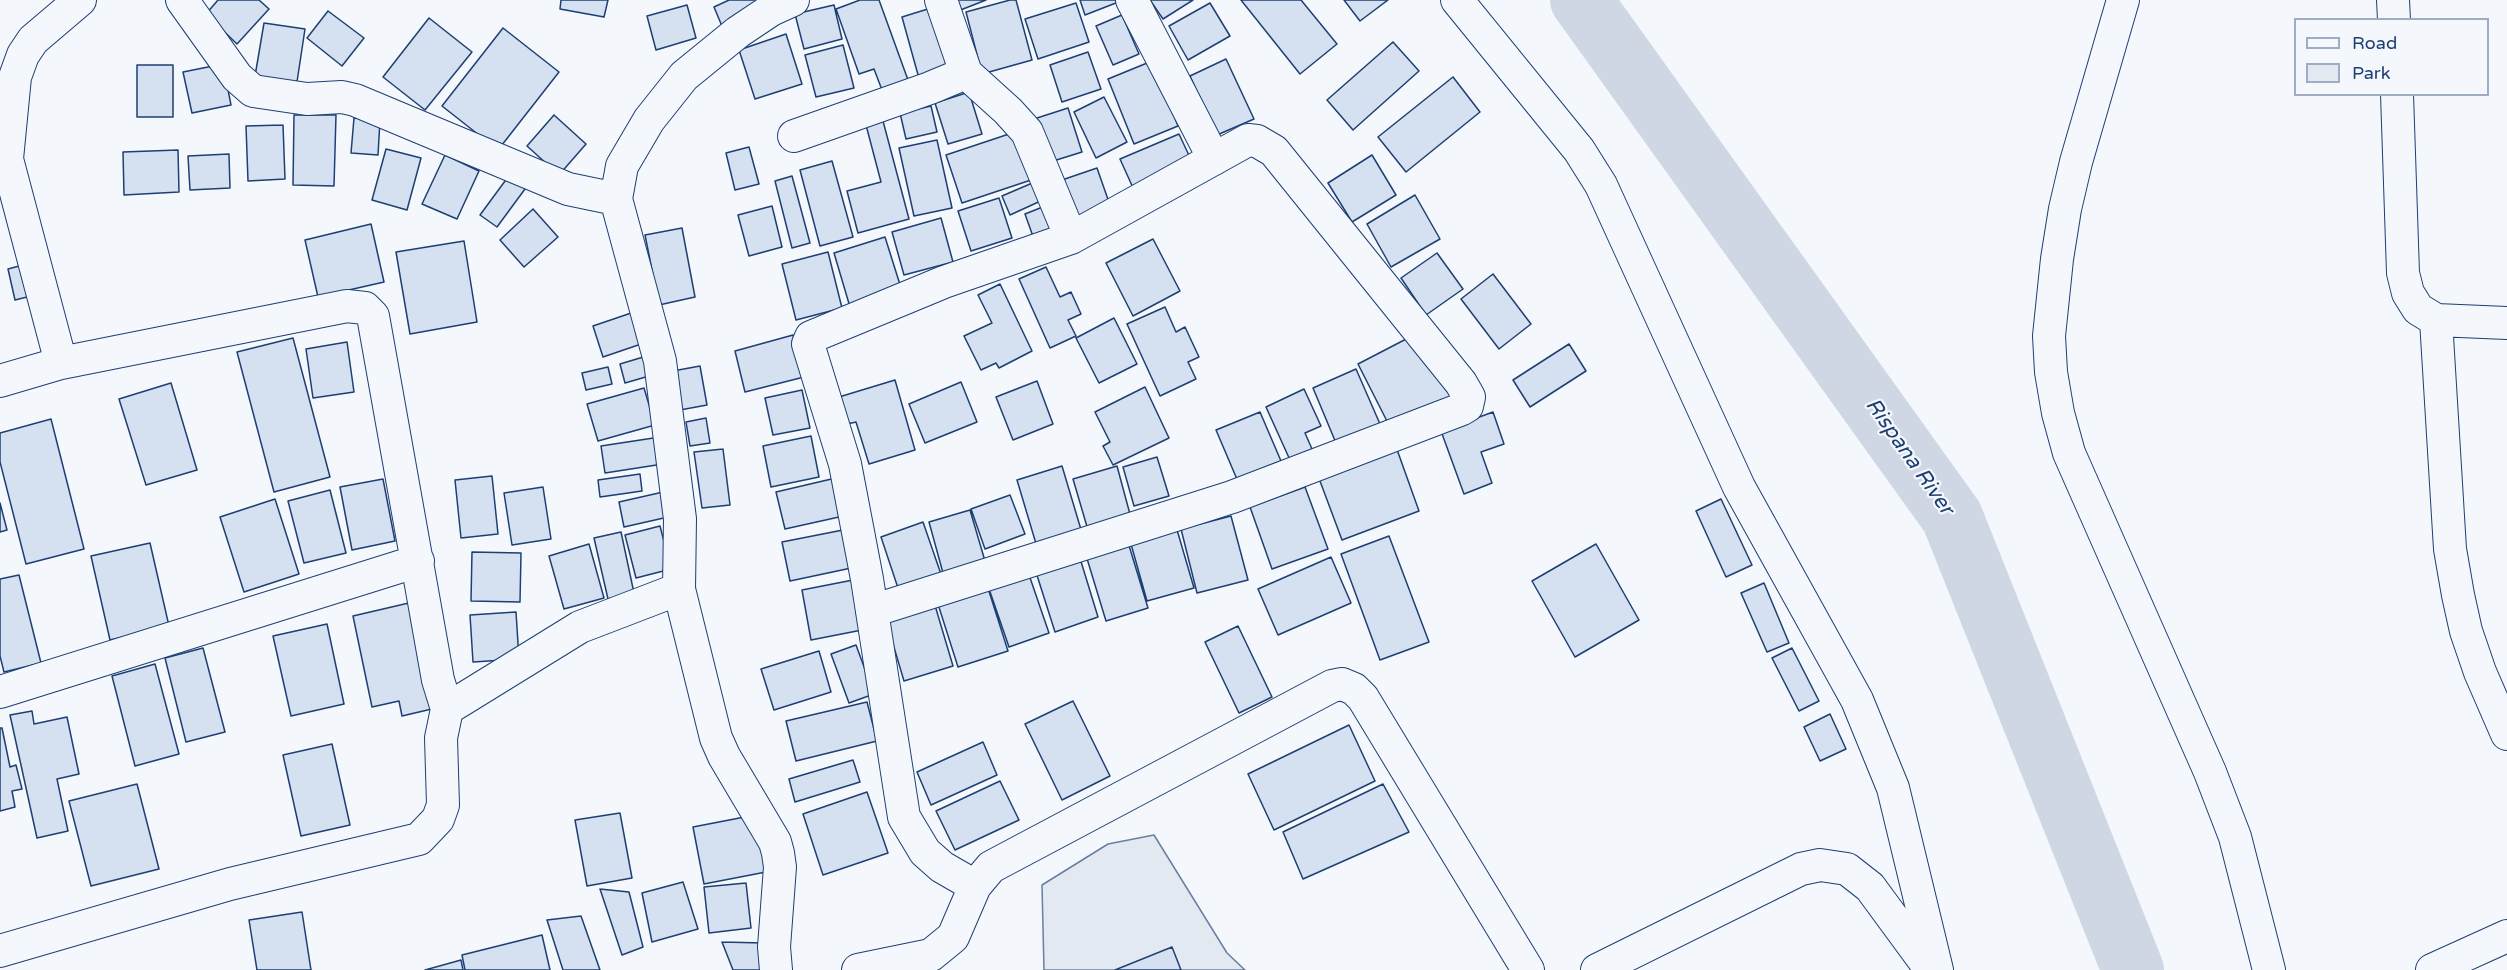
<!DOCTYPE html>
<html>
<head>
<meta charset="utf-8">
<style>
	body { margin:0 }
	#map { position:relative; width:2507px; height:970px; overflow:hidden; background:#f4f7fb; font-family:"Varela Round",sans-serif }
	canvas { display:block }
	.legend { position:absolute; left:2294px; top:18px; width:195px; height:78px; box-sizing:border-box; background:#f4f7fb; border:2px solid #9eadc5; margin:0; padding:8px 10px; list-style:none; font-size:18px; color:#1d3f73 }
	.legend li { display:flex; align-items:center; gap:12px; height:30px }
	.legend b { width:30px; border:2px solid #9eadc5 }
</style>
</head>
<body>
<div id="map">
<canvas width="2507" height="970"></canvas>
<ul class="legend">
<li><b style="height:8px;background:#f4f7fb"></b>Road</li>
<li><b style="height:16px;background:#e3e9f0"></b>Park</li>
</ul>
</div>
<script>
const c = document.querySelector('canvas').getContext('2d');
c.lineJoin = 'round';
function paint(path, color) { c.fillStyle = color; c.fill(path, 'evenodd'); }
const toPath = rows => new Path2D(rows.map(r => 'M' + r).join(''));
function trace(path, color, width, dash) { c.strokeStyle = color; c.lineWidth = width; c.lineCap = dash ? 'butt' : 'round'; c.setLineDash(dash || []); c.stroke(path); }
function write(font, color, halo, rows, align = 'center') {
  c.font = font + ' "Varela Round",sans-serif'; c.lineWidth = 4.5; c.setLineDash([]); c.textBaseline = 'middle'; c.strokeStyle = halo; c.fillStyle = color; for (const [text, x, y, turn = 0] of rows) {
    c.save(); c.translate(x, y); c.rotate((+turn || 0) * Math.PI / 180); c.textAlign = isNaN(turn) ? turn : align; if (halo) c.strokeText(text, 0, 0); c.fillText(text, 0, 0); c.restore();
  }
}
const green = toPath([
	[1154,835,1227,953,1245,970,1044,970,1042,885,1108,844,1154,835]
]);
paint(green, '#e3e9f0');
trace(green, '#687fa3', 1.5);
trace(toPath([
	[1581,0,1952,517,2133,970]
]), '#cfd7e4', 62);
const building = toPath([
	[218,0,259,0,269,9,237,44,206,14,218,0],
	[561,0,608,0,604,17,560,9,561,0],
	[729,0,757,0,763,15,724,31,714,7,729,0],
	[860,0,879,0,908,80,882,90,874,69,859,74,836,9,860,0],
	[953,0,986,0,958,11,953,0],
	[1010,0,1016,0,1032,60,982,74,966,12,1010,0],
	[1080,0,1120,0,1121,1,1085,15,1080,0],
	[1150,0,1193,0,1163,19,1150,0],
	[1241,0,1301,0,1337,44,1300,74,1241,0],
	[1344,0,1388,0,1360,21,1344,0],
	[1076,3,1089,42,1038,59,1025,19,1076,3],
	[1210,3,1230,36,1188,60,1169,26,1210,3],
	[687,5,696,38,656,50,647,16,687,5],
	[834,5,842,39,804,49,795,14,834,5],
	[931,8,950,73,920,82,902,17,931,8],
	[328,11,364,38,342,66,307,38,328,11],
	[1122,15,1139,54,1113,65,1096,26,1122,15],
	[429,18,472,52,425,110,383,77,429,18],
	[264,23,305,29,295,95,253,88,264,23],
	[503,28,559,72,498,150,442,106,503,28],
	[786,34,802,84,755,99,739,50,786,34],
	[1393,42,1419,71,1353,130,1327,100,1393,42],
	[843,45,854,88,816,97,805,55,843,45],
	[1088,52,1101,89,1062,102,1050,65,1088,52],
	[1226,59,1254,119,1217,135,1190,76,1226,59],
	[1152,61,1178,126,1134,144,1108,79,1152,61],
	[223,64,231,105,192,113,183,72,223,64],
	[137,65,173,65,173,117,137,117,137,65],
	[1453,77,1480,112,1406,172,1378,137,1453,77],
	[969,92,982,134,948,144,935,103,969,92],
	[1104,97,1127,142,1096,158,1074,112,1104,97],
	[931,106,937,132,906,139,900,113,931,106],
	[1068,108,1082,152,1050,162,1037,118,1068,108],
	[294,115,336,115,334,186,293,185,294,115],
	[554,115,586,144,559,175,527,146,554,115],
	[354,118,380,120,378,155,351,153,354,118],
	[883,121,909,219,858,233,847,191,881,182,866,125,883,121],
	[283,125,285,179,248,181,246,126,283,125],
	[1018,131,1034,179,962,203,946,155,1018,131],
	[1179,134,1193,164,1134,190,1120,159,1179,134],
	[937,140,952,208,914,216,899,148,937,140],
	[749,147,759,184,735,190,726,153,749,147],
	[386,149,421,158,407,210,372,200,386,149],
	[178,150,179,192,124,195,123,152,178,150],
	[229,154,230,188,190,190,188,156,229,154],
	[445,155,479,171,457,219,422,204,445,155],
	[1372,155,1396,195,1352,222,1328,183,1372,155],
	[832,161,853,237,820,246,800,170,832,161],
	[1097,168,1111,208,1075,220,1062,180,1097,168],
	[792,176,810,243,792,248,775,181,792,176],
	[508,177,525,189,497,227,480,215,508,177],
	[1037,181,1045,199,1010,215,1002,196,1037,181],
	[1415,195,1440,239,1391,267,1367,224,1415,195],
	[999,198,1012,238,971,251,958,211,999,198],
	[1050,204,1060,233,1035,242,1025,214,1050,204],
	[772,206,782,247,749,256,738,215,772,206],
	[533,209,558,237,524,267,500,240,533,209],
	[941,218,953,262,904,275,892,232,941,218],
	[371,224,384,282,318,297,305,240,371,224],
	[682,228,695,297,659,305,645,235,682,228],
	[885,237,902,291,850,307,834,253,885,237],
	[1153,239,1180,291,1133,316,1106,263,1153,239],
	[464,241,477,322,410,334,396,252,464,241],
	[828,252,842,308,796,320,782,264,828,252],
	[1437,253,1463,289,1426,315,1401,278,1437,253],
	[23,265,31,296,15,300,8,269,23,265],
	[1046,267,1060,297,1071,292,1081,314,1068,320,1076,336,1050,348,1019,279,1046,267],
	[1493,274,1531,324,1499,349,1461,299,1493,274],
	[1000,284,1032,351,999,368,996,363,981,370,964,336,992,323,978,295,1000,284],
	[1165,307,1176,332,1185,327,1199,357,1188,362,1196,379,1160,396,1127,324,1165,307],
	[640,310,650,341,603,357,593,326,640,310],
	[1114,318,1137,364,1099,383,1076,338,1114,318],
	[793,335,804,377,745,392,735,351,793,335],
	[1410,337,1457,398,1392,431,1358,364,1410,337],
	[293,338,330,477,274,492,237,352,293,338],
	[347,342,354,392,313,398,306,349,347,342],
	[1569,344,1586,371,1530,407,1513,380,1569,344],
	[650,355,656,374,625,383,620,364,650,355],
	[700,366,707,405,680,410,673,371,700,366],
	[608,367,612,384,586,390,582,373,608,367],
	[1356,369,1380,424,1336,443,1313,388,1356,369],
	[895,380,915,450,869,464,856,422,847,424,839,397,895,380],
	[1037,381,1053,424,1013,440,996,397,1037,381],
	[961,382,977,422,925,443,909,404,961,382],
	[171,383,197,470,146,485,119,399,171,383],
	[1145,387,1169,438,1113,465,1103,446,1110,442,1095,412,1145,387],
	[644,388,655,425,598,441,587,404,644,388],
	[1304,389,1321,426,1305,433,1312,449,1290,460,1266,407,1304,389],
	[802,390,810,428,773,435,765,398,802,390],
	[1260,412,1281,461,1263,468,1268,480,1242,491,1216,430,1260,412],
	[1493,412,1504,444,1481,452,1492,483,1464,494,1441,431,1493,412],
	[706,418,710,443,690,446,686,422,706,418],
	[51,419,84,549,26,564,0,462,0,433,51,419],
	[811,436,819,477,771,487,763,446,811,436],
	[660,437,663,464,605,473,601,446,660,437],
	[1395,444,1419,511,1342,540,1317,473,1395,444],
	[723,449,730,505,702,508,694,452,723,449],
	[1157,457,1169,496,1134,506,1123,467,1157,457],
	[1062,466,1082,533,1037,547,1017,480,1062,466],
	[1117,466,1131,518,1088,530,1073,479,1117,466],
	[640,474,642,491,600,497,598,480,640,474],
	[492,476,498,534,461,538,455,480,492,476],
	[840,477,848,515,785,529,776,492,840,477],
	[383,479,395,541,352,550,340,487,383,479],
	[543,487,551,539,512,545,504,493,543,487],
	[1305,487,1328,549,1272,569,1250,507,1305,487],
	[330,490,346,553,304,563,288,501,330,490],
	[672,490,677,515,624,527,619,502,672,490],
	[1010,495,1025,534,985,549,971,509,1010,495],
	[275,499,299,574,244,592,220,517,275,499],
	[1721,499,1752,565,1726,577,1696,511,1721,499],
	[0,503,7,530,0,532,0,503],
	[970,510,985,561,943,573,929,522,970,510],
	[1231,516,1248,580,1197,593,1181,529,1231,516],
	[923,522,943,580,900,594,881,537,923,522],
	[1175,523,1194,588,1147,601,1129,537,1175,523],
	[660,526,671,569,636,578,625,535,660,526],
	[848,529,856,567,790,581,782,542,848,529],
	[621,532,634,593,608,599,594,538,621,532],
	[1389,536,1429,642,1380,660,1341,554,1389,536],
	[1127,539,1148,608,1106,621,1085,552,1127,539],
	[150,543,169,626,110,640,91,556,150,543],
	[589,544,604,598,564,609,549,556,589,544],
	[1596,544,1639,620,1575,657,1532,581,1596,544],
	[472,552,521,553,520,602,471,601,472,552],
	[1079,555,1098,617,1055,632,1035,569,1079,555],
	[1331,557,1351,603,1278,635,1258,589,1331,557],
	[1027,569,1049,633,1009,647,987,583,1027,569],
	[19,575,41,663,4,672,0,656,0,579,19,575],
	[853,580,862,630,811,640,802,590,853,580],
	[1764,583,1789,643,1767,652,1741,593,1764,583],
	[987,585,1008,651,958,667,937,601,987,585],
	[413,602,436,708,402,716,399,701,372,707,353,616,413,602],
	[934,602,953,666,904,681,885,617,934,602],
	[516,612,519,659,473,662,470,615,516,612],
	[327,624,344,704,291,716,273,636,327,624],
	[1238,626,1272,697,1239,713,1205,642,1238,626],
	[856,645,874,694,849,703,831,654,856,645],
	[203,648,225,732,186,742,165,658,203,648],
	[1792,648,1819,701,1799,711,1772,658,1792,648],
	[819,651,831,692,774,710,761,669,819,651],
	[155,664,179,754,135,766,112,676,155,664],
	[1073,701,1110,776,1062,800,1025,724,1073,701],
	[867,702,877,741,796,761,786,721,867,702],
	[32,711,34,724,67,717,79,774,57,779,68,831,37,838,10,715,32,711],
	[1830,714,1846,749,1820,761,1804,727,1830,714],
	[1349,725,1375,781,1274,830,1248,774,1349,725],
	[0,728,2,728,10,767,16,765,22,789,12,791,15,807,0,811,0,728],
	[983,742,997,775,931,805,917,772,983,742],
	[332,744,350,825,301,836,283,755,332,744],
	[853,760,860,782,795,802,789,779,853,760],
	[1000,781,1019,820,955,850,936,811,1000,781],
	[137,784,159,869,91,886,69,801,137,784],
	[1383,784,1409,832,1303,879,1283,832,1383,784],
	[867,792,888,853,823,875,803,814,867,792],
	[620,813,632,878,587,886,575,820,620,813],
	[755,815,766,872,704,884,693,827,755,815],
	[683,882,698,929,652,942,642,893,683,882],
	[746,883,751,928,709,933,704,887,746,883],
	[600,889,629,892,643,947,622,955,600,889],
	[302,912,311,970,257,970,249,920,302,912],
	[581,916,600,970,563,970,547,920,581,916],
	[542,935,550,970,465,970,462,955,542,935],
	[722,942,763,943,762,970,733,970,722,942],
	[1172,947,1181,970,1115,970,1172,947],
	[461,960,463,970,425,970,461,960]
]);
paint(building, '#d5e0f0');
trace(building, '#1d3f73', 1.5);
const minor = toPath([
	[182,0,237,77,253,91,307,99,342,97,355,100,568,189,616,199,660,361,680,519,679,589,716,738,724,756,775,842,778,853,780,867,774,947,776,970],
	[941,0,966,73,1008,111,1027,132,1071,238],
	[1132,0,1214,159],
	[1457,0,1579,150,1601,185,1739,487,1857,700,1893,788,1937,970],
	[2123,0,2076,162,2065,209,2057,259,2049,336,2051,372,2058,413,2069,453,2210,772,2235,837,2269,970],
	[2393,0,2394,20],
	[2397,94,2403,273,2408,293,2418,309,2436,320,2507,323],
	[794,136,930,88,966,73],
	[7,159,15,77,23,55,33,40,80,0],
	[0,161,7,159,61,363,347,306,365,308,373,316,438,680,447,709],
	[616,199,622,166,649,120,684,76,738,32,771,10,793,0],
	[2436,320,2450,549,2458,595,2466,631,2480,672,2507,734],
	[0,381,61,363],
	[872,611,1232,497,1462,409,1467,406,1469,397,1461,383,1274,151,1257,141,1248,140,1071,238,944,282,811,337,808,344,845,464,867,579,904,817,925,852,942,867,975,886],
	[0,692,418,561],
	[0,951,230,884,419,839,438,819,443,805,441,738,447,709,580,627,679,589],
	[858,970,931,955,953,937,975,886,991,867,1332,686,1342,684,1354,689,1363,698,1528,970],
	[1597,970,1801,869,1820,865,1847,869,1870,887,1931,970],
	[2432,970,2507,936]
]);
trace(minor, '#1d3f73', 34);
trace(minor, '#f4f7fb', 32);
write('italic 21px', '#1d3f73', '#f4f7fb', [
	["Rispana River",1909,457,55]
]);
</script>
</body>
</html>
